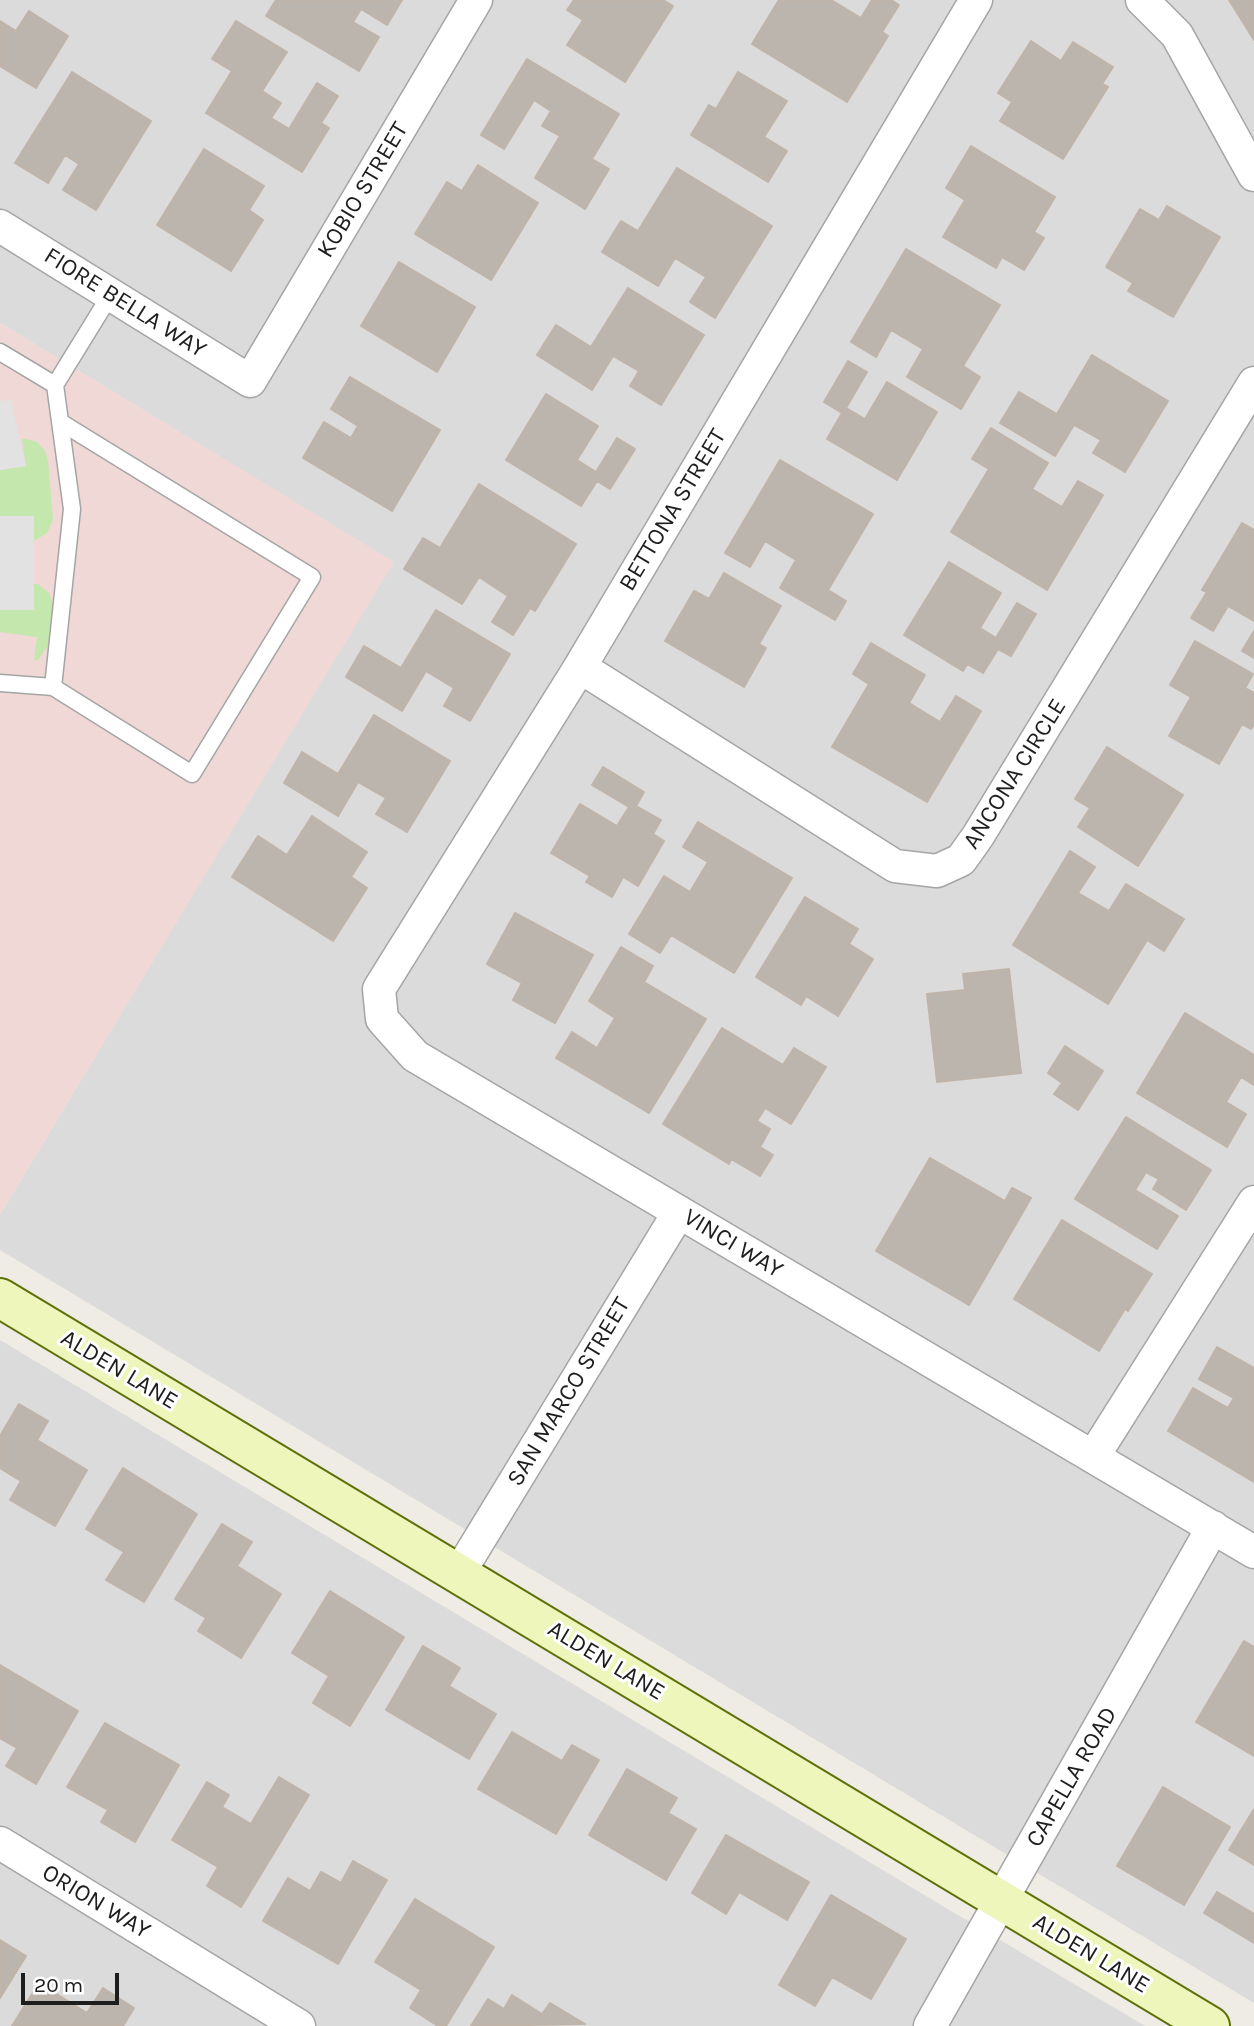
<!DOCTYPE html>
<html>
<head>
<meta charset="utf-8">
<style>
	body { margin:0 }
	#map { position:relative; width:1254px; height:2026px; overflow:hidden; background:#efece5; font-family:Karla,sans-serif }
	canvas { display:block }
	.scale { position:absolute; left:21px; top:1973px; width:98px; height:32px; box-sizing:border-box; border:4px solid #1e1e1e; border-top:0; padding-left:9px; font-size:21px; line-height:24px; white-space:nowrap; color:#1e1e1e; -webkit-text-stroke:5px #fff; paint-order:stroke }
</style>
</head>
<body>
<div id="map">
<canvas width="1254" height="2026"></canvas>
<div class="scale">20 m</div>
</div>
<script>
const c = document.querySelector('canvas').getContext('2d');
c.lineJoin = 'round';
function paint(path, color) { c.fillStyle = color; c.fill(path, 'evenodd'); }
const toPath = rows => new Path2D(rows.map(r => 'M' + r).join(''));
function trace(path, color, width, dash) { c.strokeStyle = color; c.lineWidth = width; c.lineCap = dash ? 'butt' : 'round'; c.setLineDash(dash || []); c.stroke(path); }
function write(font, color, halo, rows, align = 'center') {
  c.font = font + ' Karla,sans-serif'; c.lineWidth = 6; c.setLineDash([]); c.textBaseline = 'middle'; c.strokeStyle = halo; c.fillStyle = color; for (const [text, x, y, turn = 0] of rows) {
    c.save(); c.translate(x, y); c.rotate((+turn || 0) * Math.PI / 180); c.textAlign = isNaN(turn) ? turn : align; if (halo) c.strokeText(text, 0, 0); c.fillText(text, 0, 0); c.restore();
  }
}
paint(toPath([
	[0,0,1254,0,1254,2003,0,1250,0,1215,393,562,0,323],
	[0,1340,936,1902,1145,2026,0,2026]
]), '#dcdbdb');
paint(toPath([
	[0,323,394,562,0,1215]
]), '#efd8d5');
paint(toPath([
	[22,439,27,439,37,442,45,451,48,461,53,520,47,533,34,541,33,516,0,516,0,470,26,466],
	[34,584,38,584,49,593,54,608,50,643,37,661,34,659,37,637,0,632,0,610,34,610]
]), '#c4e7ad');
paint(toPath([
	[11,400,26,466,0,470,0,401],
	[0,516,34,516,34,610,0,610]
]), '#e2e2e2');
const building = toPath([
	[276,0,402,0,387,25,361,9,353,22,379,37,359,71,266,16,276,0],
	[574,0,663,0,673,6,625,82,567,45,583,20,567,10,574,0],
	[779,0,831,0,861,18,872,0,891,0,899,5,882,32,888,36,847,102,752,44,779,0],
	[1229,0,1254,0,1254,40,1229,0],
	[29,11,68,36,36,88,0,66,0,21,16,31,29,11],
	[236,21,287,52,262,91,281,103,271,118,289,129,317,83,338,96,321,123,329,128,302,172,206,113,232,71,212,59,236,21],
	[1031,41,1061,61,1073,42,1113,67,1102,84,1108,87,1063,159,1000,121,1012,102,998,93,1031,41],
	[527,59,619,114,592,159,609,169,585,209,535,178,560,136,542,126,551,111,534,100,504,149,481,135,527,59],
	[72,72,151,121,96,210,63,190,79,164,65,155,48,183,15,163,72,72],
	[738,72,787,101,764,137,787,151,768,182,691,135,709,105,716,109,738,72],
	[971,146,1055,197,1034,232,1044,238,1024,270,1002,257,996,268,943,237,965,200,946,188,971,146],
	[204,149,264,186,249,210,263,220,231,271,157,225,204,149],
	[478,165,538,203,491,280,415,234,447,182,462,191,478,165],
	[677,168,772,226,715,318,690,302,706,277,675,258,658,286,602,252,621,221,638,231,677,168],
	[1167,206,1220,237,1173,317,1128,291,1133,283,1106,267,1140,209,1159,220,1167,206],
	[906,249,1000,305,963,366,980,377,961,409,907,377,923,349,891,330,876,357,851,342,906,249],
	[399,262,475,307,437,372,361,326,399,262],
	[628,288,704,335,661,405,630,386,639,371,613,356,592,390,537,355,556,325,591,347,628,288],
	[1092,355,1168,401,1125,472,1093,453,1101,440,1074,425,1055,456,1000,423,1019,392,1057,414,1092,355],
	[848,361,867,372,846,408,865,419,887,382,937,412,897,480,827,439,842,413,824,402,848,361],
	[350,377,440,430,392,511,303,458,324,422,351,438,358,426,331,409,350,377],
	[546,394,598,426,577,460,596,472,617,438,635,449,610,489,597,481,581,506,506,460,546,394],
	[991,428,1048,463,1032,489,1062,507,1078,481,1103,495,1047,590,951,532,989,469,972,459,991,428],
	[780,460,873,514,828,590,846,601,835,620,780,588,796,560,765,541,750,567,725,553,780,460],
	[479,484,576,544,535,611,530,608,513,635,492,622,508,596,479,577,462,604,404,569,423,538,440,548,479,484],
	[1242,523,1254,530,1254,621,1228,606,1213,631,1191,618,1207,592,1202,590,1242,523],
	[949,562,1001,593,980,628,996,638,1017,603,1036,614,1011,656,998,649,983,673,967,664,963,671,904,635,949,562],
	[724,573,781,606,759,644,766,648,744,687,665,641,694,591,709,599,724,573],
	[436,610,510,654,470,721,444,706,454,688,426,671,402,711,346,677,364,646,401,668,436,610],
	[1254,631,1254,658,1242,651,1254,631],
	[1195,641,1253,674,1245,688,1254,693,1254,724,1251,729,1242,724,1219,764,1169,736,1191,697,1170,685,1195,641],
	[871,643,925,675,909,703,940,722,956,696,981,711,927,802,832,747,869,684,853,674,871,643],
	[374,715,450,761,407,832,376,814,386,798,358,782,338,816,284,783,302,752,338,774,374,715],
	[1107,747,1183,795,1138,866,1078,827,1090,808,1075,799,1107,747],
	[603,767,644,792,636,806,661,820,653,834,664,841,638,886,623,877,612,897,586,882,590,876,551,853,580,804,617,826,629,807,592,785,603,767],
	[312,816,367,852,351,877,367,888,333,941,232,877,258,836,287,855,312,816],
	[698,822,792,878,734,973,671,935,660,953,629,934,664,876,690,892,708,862,683,847,698,822],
	[1070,851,1095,867,1078,893,1109,911,1126,884,1184,919,1164,951,1147,940,1108,1004,1013,945,1070,851],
	[805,897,858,929,849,944,873,959,838,1016,806,996,801,1005,756,977,805,897],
	[515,913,593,955,555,1023,513,1000,522,983,487,964,515,913],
	[621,947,653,966,644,982,706,1019,649,1113,556,1058,572,1032,597,1048,615,1018,589,1001,621,947],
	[1009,969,1021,1073,937,1082,927,994,965,990,963,974,1009,969],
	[1185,1013,1254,1055,1254,1085,1241,1077,1226,1102,1246,1114,1227,1147,1137,1093,1185,1013],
	[722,1028,783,1065,794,1048,826,1067,791,1124,765,1108,757,1121,770,1129,760,1147,773,1155,760,1176,731,1159,729,1164,663,1124,722,1028],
	[1065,1046,1103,1071,1078,1110,1054,1094,1062,1083,1048,1073,1065,1046],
	[1126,1117,1211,1170,1186,1210,1153,1189,1159,1179,1146,1172,1135,1190,1178,1216,1157,1249,1075,1199,1126,1117],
	[930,1158,1005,1201,1012,1188,1031,1198,969,1305,876,1251,930,1158],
	[1062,1220,1152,1274,1128,1311,1125,1309,1099,1351,1014,1299,1062,1220],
	[1217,1347,1254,1368,1254,1482,1168,1431,1193,1388,1228,1408,1234,1398,1199,1379,1217,1347],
	[19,1404,48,1421,37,1440,87,1470,55,1526,10,1500,21,1481,0,1468,0,1436,19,1404],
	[123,1468,197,1514,144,1602,106,1580,124,1552,86,1529,123,1468],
	[222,1524,252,1542,237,1566,281,1594,241,1658,198,1631,206,1618,175,1599,222,1524],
	[330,1591,404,1637,350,1726,313,1703,329,1676,292,1653,330,1591],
	[1244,1641,1254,1647,1254,1756,1196,1722,1244,1641],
	[423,1646,460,1668,449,1686,496,1714,469,1759,386,1710,423,1646],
	[0,1665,78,1711,36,1784,6,1766,17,1748,0,1738,0,1665],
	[105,1723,179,1765,135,1842,101,1822,108,1810,67,1787,105,1723],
	[512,1732,562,1761,572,1745,599,1760,556,1834,478,1789,512,1732],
	[627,1769,677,1798,668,1813,696,1829,666,1880,589,1835,627,1769],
	[279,1777,309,1795,241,1907,207,1886,218,1867,172,1840,207,1782,229,1795,222,1807,251,1824,279,1777],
	[1163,1787,1230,1827,1184,1905,1117,1866,1163,1787],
	[1254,1809,1254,1865,1229,1850,1254,1809],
	[726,1835,809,1882,787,1920,739,1892,726,1914,692,1893,726,1835],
	[353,1861,387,1880,338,1964,263,1921,288,1878,310,1891,321,1872,341,1883,353,1861],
	[1217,1892,1254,1914,1254,1943,1204,1913,1217,1892],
	[831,1895,906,1939,871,1999,832,1977,815,2006,779,1985,831,1895],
	[415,1899,494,1947,446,2026,438,2026,410,2008,421,1990,375,1962,415,1899],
	[0,1940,26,1956,0,1998,0,1940],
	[39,1983,87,2013,103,1988,134,2008,123,2026,12,2026,39,1983],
	[512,1995,542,2014,550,2003,585,2024,471,2026,488,1999,504,2009,512,1995]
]);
paint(building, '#bbb5ae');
trace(building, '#c0b4a8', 2);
const lane = toPath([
	[0,352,55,385],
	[0,683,53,687,72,509,55,385,111,294],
	[53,687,192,774,312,577,62,423]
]);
const street = toPath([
	[976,0,580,667,379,989,382,1019,415,1056,1254,1552],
	[1142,0,1177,35,1254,175],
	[0,226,250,381,476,0],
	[580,667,895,866,937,871,961,860,978,836,1254,383],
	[1093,1457,1254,1202],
	[459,1573,679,1212],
	[0,1843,299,2026],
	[930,2026,1213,1527]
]);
const secondary = toPath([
	[0,1298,1210,2026]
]);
trace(lane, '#a5a5a5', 19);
trace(street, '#a5a5a5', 35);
trace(secondary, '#5d710a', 42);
trace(lane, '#fff', 16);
trace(street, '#fff', 32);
trace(secondary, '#eef6bb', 38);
write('24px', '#1e1e1e', '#fff', [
	["KOBIO STREET",363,190,-59],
	["FIORE BELLA WAY",125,303,32],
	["BETTONA STREET",673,510,-59],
	["ANCONA CIRCLE",1015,774,-58],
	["VINCI WAY",733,1244,31],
	["ALDEN LANE",119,1370,31],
	["SAN MARCO STREET",569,1392,-59],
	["ALDEN LANE",606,1661,31],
	["CAPELLA ROAD",1072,1777,-60],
	["ORION WAY",96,1902,31],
	["ALDEN LANE",1091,1954,31]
]);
</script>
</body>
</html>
